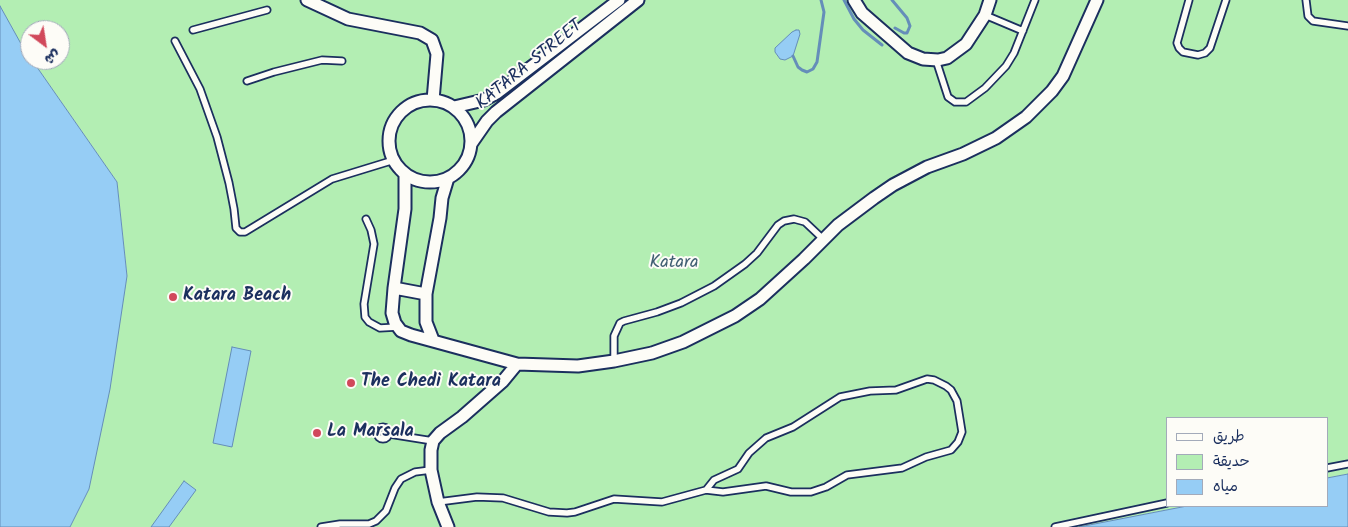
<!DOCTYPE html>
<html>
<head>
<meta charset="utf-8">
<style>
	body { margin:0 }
	#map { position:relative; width:1348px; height:527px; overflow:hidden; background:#fdfcf7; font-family:Kalam,"Playpen Sans Arabic",sans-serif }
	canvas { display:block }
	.legend { position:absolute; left:1166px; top:417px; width:162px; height:90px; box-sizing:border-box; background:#fdfcf7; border:1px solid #a3aaba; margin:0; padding:6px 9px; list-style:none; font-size:15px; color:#1b2f5e }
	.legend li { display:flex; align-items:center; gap:10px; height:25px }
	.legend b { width:25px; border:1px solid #a3aaba }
	.north { position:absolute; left:20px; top:20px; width:50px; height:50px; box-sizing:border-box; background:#fdfcf7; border:1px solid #a3aaba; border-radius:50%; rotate:149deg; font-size:14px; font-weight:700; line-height:20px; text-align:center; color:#1b2f5e }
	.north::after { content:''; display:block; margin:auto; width:18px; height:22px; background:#d1495b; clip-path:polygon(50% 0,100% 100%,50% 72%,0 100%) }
</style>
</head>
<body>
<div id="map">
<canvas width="1348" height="527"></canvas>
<ul class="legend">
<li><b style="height:6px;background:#fdfcf7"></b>طريق</li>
<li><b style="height:14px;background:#b3eeb3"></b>حديقة</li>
<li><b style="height:14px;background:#96cdf5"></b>مياه</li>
</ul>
<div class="north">ش</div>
</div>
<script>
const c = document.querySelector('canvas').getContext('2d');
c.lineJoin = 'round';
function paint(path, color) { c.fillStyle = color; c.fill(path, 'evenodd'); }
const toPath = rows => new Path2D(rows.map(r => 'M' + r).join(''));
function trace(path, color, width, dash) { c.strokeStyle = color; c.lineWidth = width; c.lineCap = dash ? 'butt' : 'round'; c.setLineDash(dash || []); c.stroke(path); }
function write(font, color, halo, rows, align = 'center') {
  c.font = font + ' Kalam,sans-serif'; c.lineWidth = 4; c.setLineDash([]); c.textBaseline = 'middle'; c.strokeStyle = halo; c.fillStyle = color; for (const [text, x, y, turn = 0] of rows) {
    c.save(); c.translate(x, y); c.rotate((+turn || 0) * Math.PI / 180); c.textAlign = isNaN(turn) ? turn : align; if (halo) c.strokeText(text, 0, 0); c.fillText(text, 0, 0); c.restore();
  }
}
paint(toPath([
	[0,0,1348,0,1348,474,1327,478,1327,418,1167,418,1167,506,1187,506,1079,527,70,527,89,489,127,276,117,182,32,60,60,60,60,30,30,30,30,57,19,41,0,6]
]), '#b3eeb3');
const water = toPath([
	[0,6,30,60,32,60,117,182,127,276,110,389,89,489,70,527,0,527,0,6],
	[796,30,799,30,800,34,793,56,785,60,780,59,775,52,775,48,792,32,796,30],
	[232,347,251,351,232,447,213,443,232,347],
	[1348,474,1348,527,1079,527,1187,506,1327,506,1327,478,1348,474],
	[184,481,196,490,169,527,151,527,184,481]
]);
paint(water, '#96cdf5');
trace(water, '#658eb9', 1);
trace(toPath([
	[844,0,854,19,863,30,882,45],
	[892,0,907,18,910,26,907,33,904,33,895,28],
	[793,56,798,67,802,70,807,72,813,69,817,62,824,12,821,0]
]), '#658eb9', 3);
const service = toPath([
	[1189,0,1177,43,1179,48,1183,52,1198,55,1205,53,1210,48,1226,0],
	[1306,0,1308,16,1313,21,1348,26],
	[985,15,1023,31],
	[193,30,267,10],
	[175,41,200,89,217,137,229,183,234,209,236,228,240,232,245,232,332,179,394,160],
	[936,60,948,97,955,102,966,102,985,88,1006,66,1014,53,1035,0],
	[247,81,274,72,322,60,342,61],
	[366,219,371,230,374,244,364,304,365,317,369,322,380,328,398,327],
	[614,361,614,336,620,323,624,321,657,312,681,303,714,286,745,264,757,253,778,225,784,221,794,219,805,222,823,239],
	'377 433a6 6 0 1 1 12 0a6 6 0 1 1-12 0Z',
	[389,434,433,441],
	[1327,468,1348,464],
	[438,502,477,497,503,498,549,512,567,513,575,512,614,499,662,502,706,490,723,492,766,486,791,492,811,492,826,487,847,475,902,468,926,457,951,450,958,442,962,432,957,401,951,390,946,386,934,380,927,379,896,390,870,391,840,397,793,427,766,438,749,453,738,469,714,480,706,490],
	[321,527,340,524,369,524,376,521,386,511,395,488,401,479,415,472,431,470],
	[1055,527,1167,503]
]);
const minor = toPath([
	[307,0,348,19,420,33,432,40,437,54,433,100],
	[854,0,862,13,908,53,923,59,938,60,947,58,966,44,985,15,990,0],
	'389 141a41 41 0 1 1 82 0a41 41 0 1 1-82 0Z',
	[454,107,484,100,497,93,619,0],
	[471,144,487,121,496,112,638,0],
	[400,169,405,174,405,209,394,288,392,313,395,323,401,331,411,335,517,364,578,366,614,361,652,353,683,342,735,316,760,299,804,259,838,225,874,198,893,185,927,167,963,154,996,138,1026,117,1052,91,1063,76,1097,0],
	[394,288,426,294],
	[433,340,426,322,426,294,440,218,442,198,448,178],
	[448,527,438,502,431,470,431,450,433,441,440,433,462,417,503,381,517,364]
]);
trace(service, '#1b2f5e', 9);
trace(minor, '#1b2f5e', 15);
trace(service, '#fdfcf7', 5.5);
trace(minor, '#fdfcf7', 11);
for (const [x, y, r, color] of [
	[173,297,5,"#d1495b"],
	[351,383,5,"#d1495b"],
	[317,433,5,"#d1495b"]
]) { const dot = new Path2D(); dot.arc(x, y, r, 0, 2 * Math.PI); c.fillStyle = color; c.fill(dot); trace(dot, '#fdfcf7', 2); }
write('18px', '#1b2f5e', '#fdfcf7', [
	["KATARA STREET",530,66,-39]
]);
write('18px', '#415f73', '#fdfcf7', [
	["Katara",674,264]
]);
write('bold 18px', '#1b2f5e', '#fdfcf7', [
	["Katara Beach",183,297],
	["The Chedi Katara",361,383],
	["La Marsala",327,433]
], 'left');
</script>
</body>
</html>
